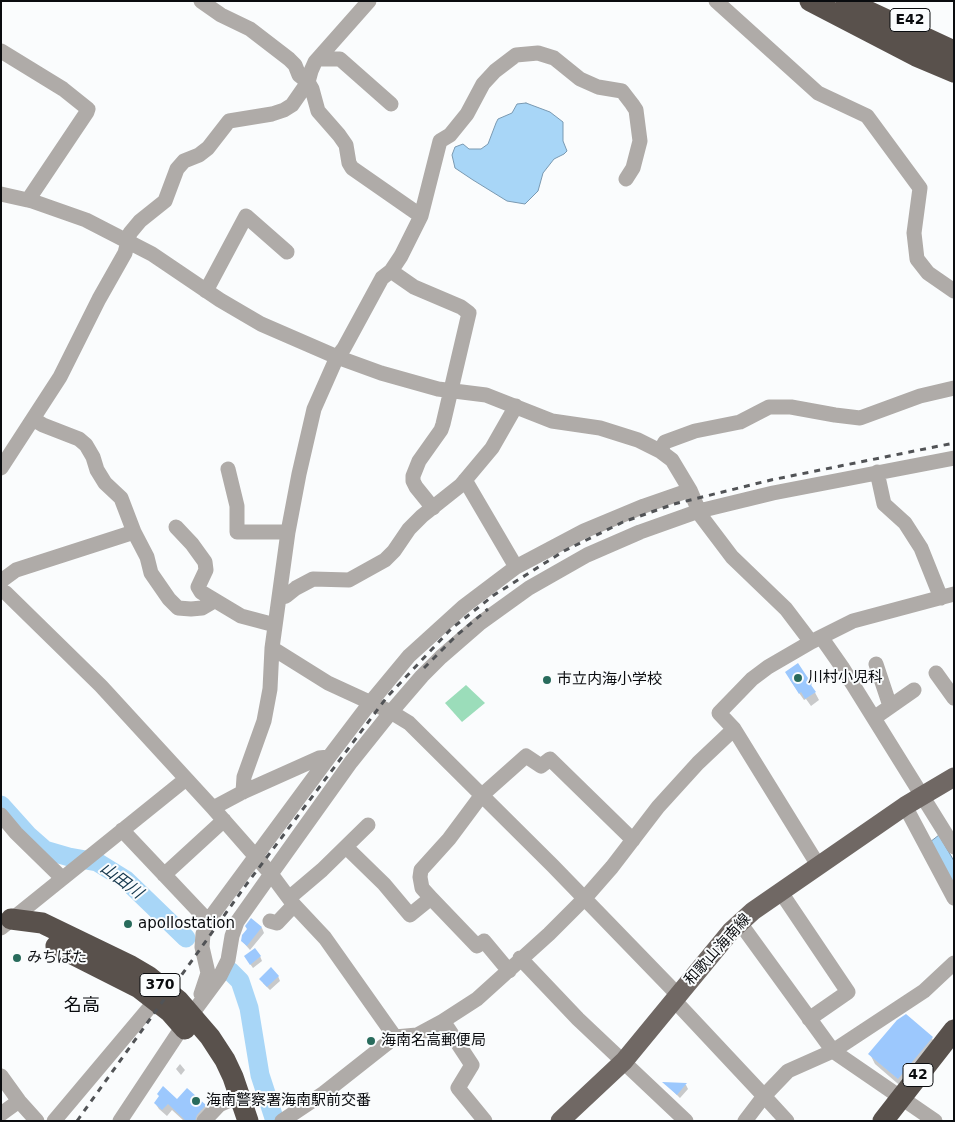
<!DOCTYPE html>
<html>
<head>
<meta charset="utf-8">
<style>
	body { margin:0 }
	#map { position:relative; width:955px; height:1122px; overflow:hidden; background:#fafcfd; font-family:"DejaVu Sans",sans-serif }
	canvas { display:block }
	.frame { position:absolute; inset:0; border:2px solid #0a0c0f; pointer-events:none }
</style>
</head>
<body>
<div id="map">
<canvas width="955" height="1122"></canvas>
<div class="frame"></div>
</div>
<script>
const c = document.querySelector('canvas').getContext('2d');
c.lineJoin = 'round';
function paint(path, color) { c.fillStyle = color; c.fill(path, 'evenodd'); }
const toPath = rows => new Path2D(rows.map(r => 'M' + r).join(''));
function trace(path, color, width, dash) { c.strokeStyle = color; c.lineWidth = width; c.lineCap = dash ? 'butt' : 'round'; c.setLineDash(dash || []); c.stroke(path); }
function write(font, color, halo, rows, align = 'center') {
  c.font = font + ' "DejaVu Sans","Noto Sans JP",sans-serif'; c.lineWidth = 4; c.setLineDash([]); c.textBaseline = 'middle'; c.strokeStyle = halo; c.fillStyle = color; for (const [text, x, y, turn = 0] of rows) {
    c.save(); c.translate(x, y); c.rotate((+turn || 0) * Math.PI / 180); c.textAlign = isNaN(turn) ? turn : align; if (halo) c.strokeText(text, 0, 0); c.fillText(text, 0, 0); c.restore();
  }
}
paint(toPath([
	[466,685,485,703,462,722,445,703]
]), '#9bddba');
const water = toPath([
	[526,103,550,112,563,122,563,141,567,151,564,154,554,159,543,173,538,191,525,204,507,201,473,180,455,168,452,155,455,147,463,144,469,149,481,149,488,144,496,123,498,119,512,113,517,104,526,103],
	[939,835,954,861,954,888,930,842,939,835]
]);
paint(water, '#a8d6f7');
trace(water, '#7999b1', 1);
paint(toPath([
	[798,665,811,685,819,700,811,706,806,699,804,700,790,680],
	[251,920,262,928,264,933,250,950,242,941],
	[260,956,262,961,253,968,248,961],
	[278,976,280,981,270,990,263,983],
	[932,1038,937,1048,904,1089,875,1064,870,1054],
	[180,1064,185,1070,181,1075,176,1069],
	[665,1083,686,1085,688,1089,680,1098],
	[177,1100,205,1106,209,1113,201,1121,184,1121,172,1110,167,1116,159,1109,155,1103]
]), '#0003');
trace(toPath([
	[1,805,28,835,45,850,69,857,97,862,126,880,186,938],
	[230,971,240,981,249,1008,260,1075,275,1121]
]), '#a8d6f7', 19);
paint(toPath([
	[798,663,812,684,811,685,816,692,805,699,801,692,799,694,785,672],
	[251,918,262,927,247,946,241,941,242,935,247,929,245,926],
	[255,948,261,956,250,965,244,956],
	[271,967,279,976,267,987,259,979],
	[906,1014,933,1037,898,1079,868,1054,897,1020],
	[662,1082,687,1083,677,1095],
	[163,1086,177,1099,187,1088,206,1105,197,1115,195,1121,186,1121,168,1104,162,1110,154,1103,159,1096,157,1094]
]), '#9cc8fd');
trace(toPath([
	[201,1,221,15,250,29,289,59,295,65,299,75,308,82,312,89,318,111,339,135,346,145,349,163,352,168,421,216],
	[716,1,818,93,867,116,920,188,914,233,917,259,928,273,954,291],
	[1,51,63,89,88,109,87,112,28,200],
	[318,59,340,59,391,104],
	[1,194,32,201,86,220,152,254,220,300,261,324,337,357,381,373,438,389,486,395,552,421,600,428,638,440,660,451,672,460,690,490,701,516,732,557,786,609,811,642],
	[391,271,414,287,461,307,469,313,443,424,441,430,419,461,413,476,413,481,416,487,433,508],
	[206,291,246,216,287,252],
	[33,419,43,425,79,439,86,445,93,457,97,470,105,483,121,498,134,532],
	[660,451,665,442,695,431,740,422,769,407,791,407,835,415,860,418,920,396,954,388],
	[1,468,60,377,99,299,125,253,130,233,140,221,165,201,177,169,184,161,199,155,208,148,229,121,272,114,284,110,292,105,308,82,311,71,315,62,369,1],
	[228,469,237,506,237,532,288,532],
	[877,472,884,504,905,523,921,548,941,598],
	[465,480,516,567],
	[176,527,192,544,205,562,206,570,198,587,201,592,241,616,275,625],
	[1,581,16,570,134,532,147,557,151,573,169,599,178,608,191,609,202,608,214,601],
	[1,591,6,593,101,686,213,808,271,874,237,922,232,936,228,960,220,976,183,1026,120,1121],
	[279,598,286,596,296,588,313,579,349,580,385,560,394,551,409,529,422,516,461,485,492,448,516,406],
	[821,637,842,667,954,847],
	[272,648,328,683,391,712,409,723,553,866,678,995],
	[876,664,890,706],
	[936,673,954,698],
	[874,718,914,690],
	[243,792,244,777,264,721,270,689,272,648,288,532,299,474,314,409,337,357,344,348,382,278,391,271,401,256,421,216,440,141,450,135,467,114,483,84,495,71,516,55,538,53,554,58,580,79,598,87,622,91,632,104,636,110,640,141,633,168,626,179],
	[905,806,954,898],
	[213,808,243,792,319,758,329,757,370,703,409,656,463,607,516,567,584,531,644,506,690,490],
	[1,815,16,833,62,878],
	[122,830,208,921,329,757],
	[346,847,384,884,410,915,431,898,477,946,484,941,509,971],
	[818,865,734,729,719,713,752,679,768,667,811,642,853,621,954,594],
	[164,875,224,820],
	[780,891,848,992,809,1019],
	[289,898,322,870,368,825],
	[431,898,422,888,420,877,421,870,449,839,481,796,526,756,541,766,550,759,633,840],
	[270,921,277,923,294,905],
	[740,923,833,1051,935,1121],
	[1,928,186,779],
	[520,958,578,1019,686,1121],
	[201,994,208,973,202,947,203,934,208,921],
	[674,1000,764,1096,788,1071,833,1051,924,991,954,963],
	[443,1021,472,1065,458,1088,485,1121],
	[395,1037,325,938,294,905,271,874,351,762,391,712,422,676,441,657,479,624,529,588,587,555,640,532,699,511,773,493,954,458],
	[1,1076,19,1101,37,1121],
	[1,1114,19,1101],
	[54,1121,155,1001],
	[204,1121,219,1105,239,1096],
	[282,1121,324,1093,395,1037,417,1035,443,1021,477,999,549,934,584,899,612,867,658,807,698,763,734,729],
	[745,1121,764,1096,787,1121]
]), '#afaba8', 15);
trace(toPath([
	[560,1121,624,1061,731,931,753,911,905,806,954,777]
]), '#706864', 19);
trace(toPath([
	[810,1,916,56,954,72],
	[846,1,954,51],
	[11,919,42,923,131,966,148,976,179,1001,210,1037,225,1060,233,1077,248,1121],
	[56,946,139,988,170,1012,185,1029],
	[883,1121,954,1030]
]), '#59514c', 21);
trace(toPath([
	[424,668,457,635,488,609],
	[77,1121,246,885,387,697,451,629,494,595,564,551,623,522,674,504,771,480,954,443]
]), '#515356', 3, [6, 6]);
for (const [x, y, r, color] of [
	[798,678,5,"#286b5c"],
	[547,680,5,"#286b5c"],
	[128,924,5,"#286b5c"],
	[17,958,5,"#286b5c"],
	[371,1041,5,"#286b5c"],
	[196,1101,5,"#286b5c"]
]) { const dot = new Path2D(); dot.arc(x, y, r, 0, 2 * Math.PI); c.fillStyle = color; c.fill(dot); trace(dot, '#fafcfd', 2); }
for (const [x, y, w] of [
	[910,20,40],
	[160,985,40],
	[918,1075,30]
]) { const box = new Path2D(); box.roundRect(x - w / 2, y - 11.5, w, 23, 4); c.fillStyle = '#fafcfd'; c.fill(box); trace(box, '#0a0c0f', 1); }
write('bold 14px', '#0a0c0f', null, [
	["E42",910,20],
	["370",160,985],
	["42",918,1075]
]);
write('15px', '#0a0c0f', '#fafcfd', [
	["川村小児科",808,678],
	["市立内海小学校",557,680],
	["apollostation",138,924],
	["みちばた",27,958],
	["海南名高郵便局",381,1041],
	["海南警察署海南駅前交番",206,1101]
], 'left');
write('15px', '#0a0c0f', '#fafcfd', [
	["和歌山海南線",718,950,-48]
]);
write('italic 16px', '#12354b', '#fafcfd', [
	["山田川",121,881,37]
]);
write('18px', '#0a0c0f', '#fafcfd', [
	["名高",82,1006]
]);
</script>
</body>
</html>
